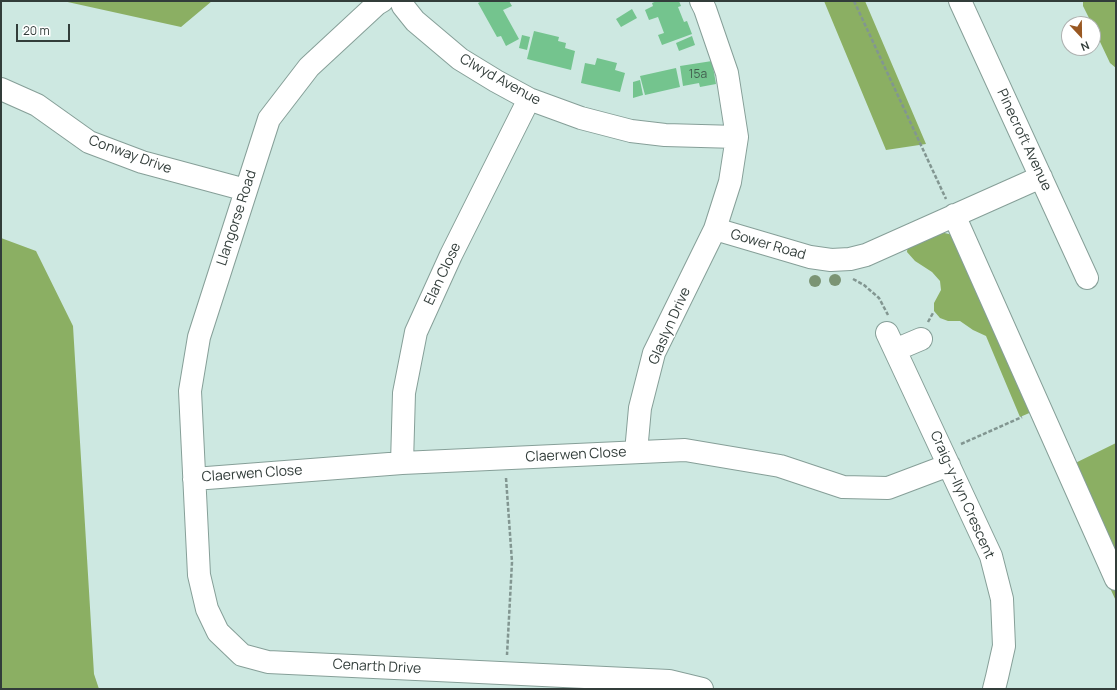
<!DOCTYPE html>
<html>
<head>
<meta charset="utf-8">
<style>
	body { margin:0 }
	#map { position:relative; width:1117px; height:690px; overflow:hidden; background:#cde8e1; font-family:Manrope,sans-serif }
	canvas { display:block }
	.frame { position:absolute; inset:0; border:2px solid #323d3a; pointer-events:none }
	.north { position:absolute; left:1061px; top:16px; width:40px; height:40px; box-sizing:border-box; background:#fff; border:1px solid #adb1b0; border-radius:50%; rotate:158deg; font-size:11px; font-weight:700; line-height:16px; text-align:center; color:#323d3a }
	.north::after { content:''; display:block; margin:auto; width:14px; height:18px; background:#995822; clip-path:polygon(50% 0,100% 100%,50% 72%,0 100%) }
	.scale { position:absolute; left:16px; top:24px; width:54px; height:18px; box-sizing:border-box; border:2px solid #323d3a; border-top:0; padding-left:5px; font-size:12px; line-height:14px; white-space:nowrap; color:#323d3a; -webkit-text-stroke:3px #fff; paint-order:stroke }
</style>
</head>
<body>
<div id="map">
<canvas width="1117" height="690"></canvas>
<div class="frame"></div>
<div class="north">N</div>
<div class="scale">20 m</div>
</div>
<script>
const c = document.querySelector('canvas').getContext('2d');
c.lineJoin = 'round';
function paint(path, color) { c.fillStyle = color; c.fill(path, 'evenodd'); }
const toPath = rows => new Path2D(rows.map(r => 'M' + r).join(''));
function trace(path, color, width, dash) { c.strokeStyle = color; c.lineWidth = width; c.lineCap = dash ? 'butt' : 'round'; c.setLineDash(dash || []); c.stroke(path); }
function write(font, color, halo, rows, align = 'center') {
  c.font = font + ' Manrope,sans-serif'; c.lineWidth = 3; c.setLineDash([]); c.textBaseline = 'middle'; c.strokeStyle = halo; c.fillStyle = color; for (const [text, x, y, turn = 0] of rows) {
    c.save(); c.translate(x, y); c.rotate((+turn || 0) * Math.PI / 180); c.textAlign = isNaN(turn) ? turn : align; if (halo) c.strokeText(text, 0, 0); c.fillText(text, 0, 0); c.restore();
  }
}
paint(toPath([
	[63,1,212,1,181,27],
	[824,1,865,1,926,144,886,150],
	[1083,1,1116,1,1116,68,1110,63,1093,27,1093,24,1092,24,1083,6],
	[936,231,953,235,1041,408,1020,417,986,336,973,330,960,321,948,321,940,318,934,311,934,303,941,290,940,281,932,272,915,261,907,252,908,242],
	[1,238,36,251,73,326,94,674,99,689,1,689],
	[1116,443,1116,601,1057,472]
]), '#8baf63');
paint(toPath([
	[482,1,499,2,509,1,512,6,503,10,519,39,506,46,501,36,497,37,478,3],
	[657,1,679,1,681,6,678,7,684,22,687,21,692,34,662,45,658,35,664,33,658,17,649,20,645,10,653,6,652,3],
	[632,9,637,18,621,27,616,19],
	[534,31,559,37,558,41,566,43,565,48,575,51,571,70,527,59],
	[522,35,530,37,527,50,519,48],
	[692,36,695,45,679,51,676,43],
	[597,58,617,63,615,70,625,73,620,92,581,83,585,63,595,65],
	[712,61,716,84,700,87,699,83,683,86,680,66],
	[676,68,680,87,645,95,640,76],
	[640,80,643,95,633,98,633,82]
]), '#74c48e');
const minor = toPath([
	[382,1,377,4,309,67,269,119,199,337,190,391,199,575,207,609,218,632,242,655,268,662,669,681,702,689],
	[401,1,403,6,415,21,460,59,496,81,529,99,581,118,631,131,665,135,737,137],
	[701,1,705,9,727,73,737,137,730,182,715,229,810,257,831,260,850,259,866,255,1041,177],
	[960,1,1087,278],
	[1,89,37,105,89,142,142,162,246,190],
	[954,215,1116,579],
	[887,333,991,556,1002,599,1004,646,997,677,994,689],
	[895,350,921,339],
	[636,452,640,408,654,353,715,229],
	[402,463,404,393,416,332,451,255,529,99],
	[194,479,402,463,685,450,780,466,843,487,888,488,949,465]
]);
trace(minor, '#869f98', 24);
trace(toPath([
	[854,1,946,199],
	[853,279,864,285,879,298,888,315],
	[928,322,933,313],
	[961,444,1022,417],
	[506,478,512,562,507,655]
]), '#829691', 2.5, [4, 2]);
trace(minor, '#fff', 22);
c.fillStyle = '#7b9474';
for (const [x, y] of [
	[835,280],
	[815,281]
]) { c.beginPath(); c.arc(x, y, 6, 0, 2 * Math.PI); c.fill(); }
write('12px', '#425f4f', null, [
	["15a",698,75]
]);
write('14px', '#323d3a', '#fff', [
	["Clwyd Avenue",500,80,29],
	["Pinecroft Avenue",1024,140,65],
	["Conway Drive",130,155,20],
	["Llangorse Road",237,218,-72],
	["Gower Road",768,245,16],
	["Elan Close",443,274,-65],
	["Glaslyn Drive",670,326,-66],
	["Claerwen Close",576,455,-3],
	["Claerwen Close",252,474,-4],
	["Craig-y-llyn Crescent",962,495,66],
	["Cenarth Drive",377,667,3]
]);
</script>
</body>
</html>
